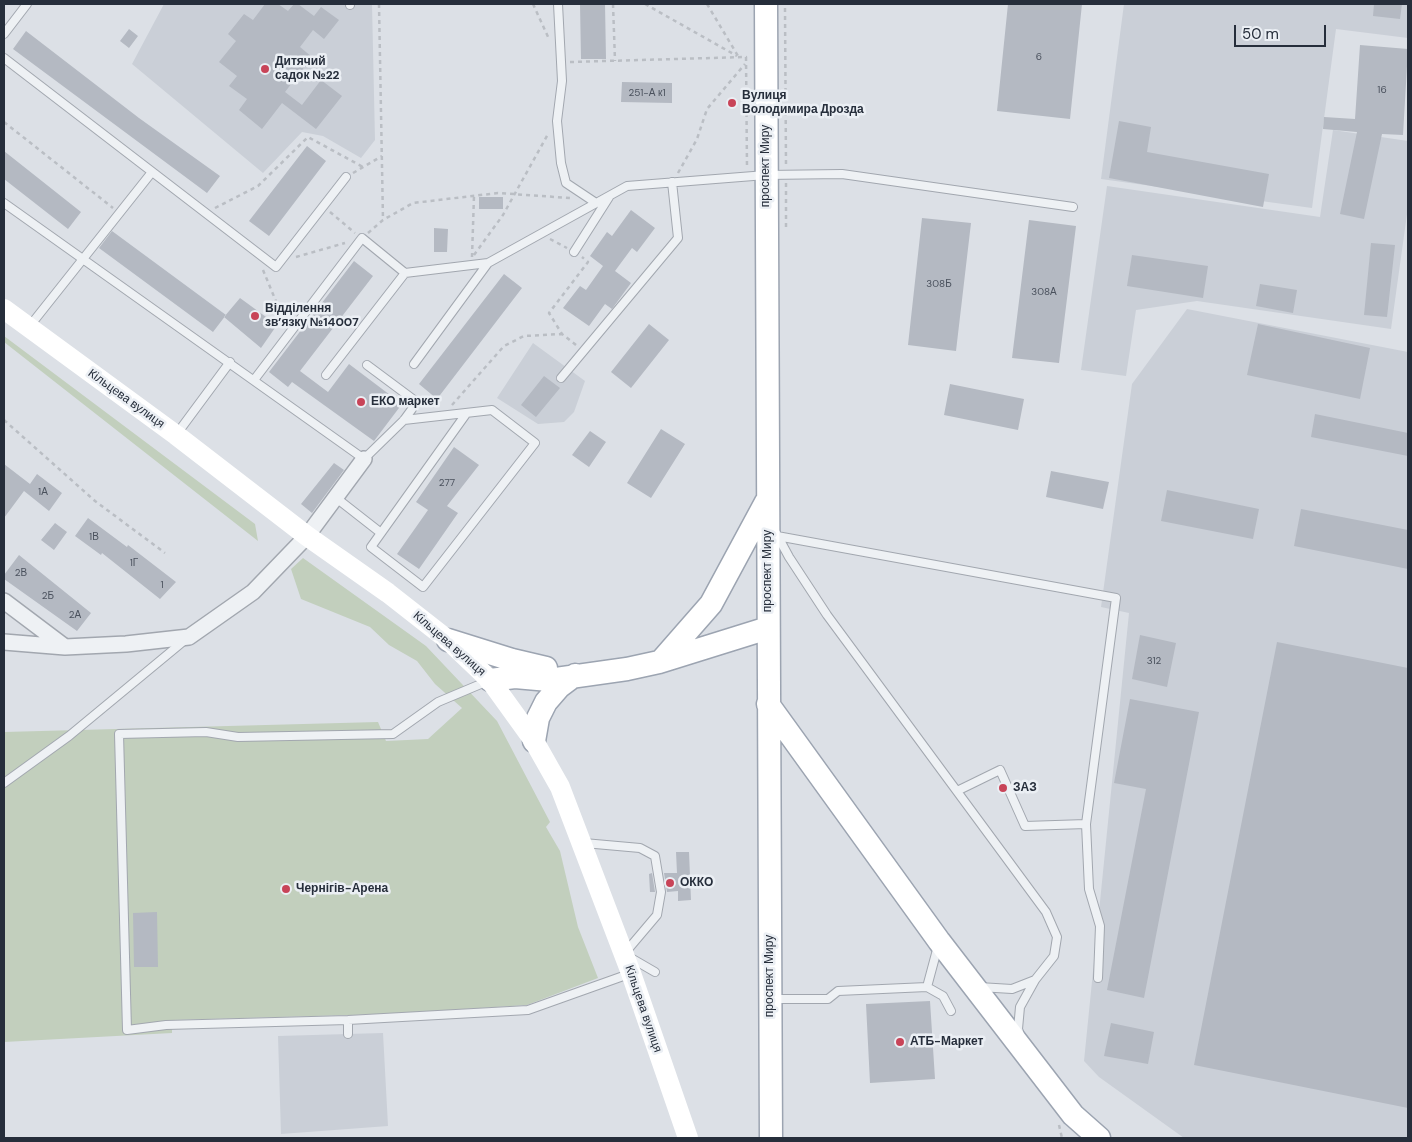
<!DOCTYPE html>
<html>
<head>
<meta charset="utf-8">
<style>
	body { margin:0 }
	#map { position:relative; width:1412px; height:1142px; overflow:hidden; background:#dce0e6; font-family:"DM Sans",sans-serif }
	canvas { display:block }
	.frame { position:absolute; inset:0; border:5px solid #262e3b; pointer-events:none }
	.scale { position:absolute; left:1234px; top:25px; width:92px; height:22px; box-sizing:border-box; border:2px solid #262e3b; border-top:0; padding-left:6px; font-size:15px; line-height:18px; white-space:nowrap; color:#262e3b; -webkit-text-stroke:4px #ebeff4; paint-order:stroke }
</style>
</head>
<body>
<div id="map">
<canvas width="1412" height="1142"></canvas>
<div class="frame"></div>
<div class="scale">50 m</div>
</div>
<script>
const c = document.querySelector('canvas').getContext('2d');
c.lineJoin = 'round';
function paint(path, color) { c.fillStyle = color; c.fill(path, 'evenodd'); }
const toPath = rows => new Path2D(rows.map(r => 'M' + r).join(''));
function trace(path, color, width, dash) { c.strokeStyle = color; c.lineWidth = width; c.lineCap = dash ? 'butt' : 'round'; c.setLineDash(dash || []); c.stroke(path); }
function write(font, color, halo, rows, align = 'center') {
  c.font = font + ' "DM Sans",sans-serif'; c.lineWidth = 5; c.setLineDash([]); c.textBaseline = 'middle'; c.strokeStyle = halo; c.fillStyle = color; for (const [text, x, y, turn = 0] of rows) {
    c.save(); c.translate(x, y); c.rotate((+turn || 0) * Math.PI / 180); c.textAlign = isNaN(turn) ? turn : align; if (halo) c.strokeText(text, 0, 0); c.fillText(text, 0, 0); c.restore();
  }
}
paint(toPath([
	[164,4,372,4,375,140,361,158,323,136,302,132,263,173,132,64],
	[1124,4,1408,4,1408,38,1336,29,1312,208,1101,179],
	[1333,130,1408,141,1408,207,1391,329,1197,301,1136,310,1126,376,1081,370,1107,186,1320,217],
	[1187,309,1408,352,1408,1138,1184,1138,1099,1077,1084,1061,1129,613,1101,607,1132,384],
	[533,343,585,381,574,412,564,422,538,424,497,398],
	[383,1033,388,1126,281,1134,278,1036]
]), '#cacfd7');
paint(toPath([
	[4,336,255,524,258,541,4,342],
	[303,558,426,646,497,721,550,822,546,827,560,851,578,927,598,978,527,1005,387,1014,172,1020,172,1033,4,1042,4,732,378,722,386,741,428,739,462,708,435,684,417,661,389,645,370,627,301,599,291,569]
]), '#c2cfbd');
paint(toPath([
	[265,4,278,4,288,11,294,4,298,4,314,16,321,7,339,20,324,39,313,30,300,47,312,57,285,92,302,105,321,80,342,96,316,129,282,103,262,129,239,110,247,99,229,86,237,76,219,62,236,41,228,34,244,14,253,20],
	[580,4,605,4,606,59,581,59],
	[1008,4,1082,4,1070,119,997,111],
	[1374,4,1402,4,1400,19,1373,16],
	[129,29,138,36,129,48,120,41],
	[26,31,139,118,220,176,207,193,13,49],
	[1360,45,1408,49,1403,135,1382,134,1364,219,1340,214,1357,132,1323,129,1324,117,1355,119],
	[622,82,672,83,672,103,621,102],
	[1119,121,1151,127,1147,152,1269,174,1263,207,1109,178],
	[307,146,326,161,269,236,249,221],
	[4,151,81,212,68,229,4,179],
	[479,197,503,197,503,209,479,209],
	[631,210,655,228,637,252,632,248,615,271,631,283,612,309,605,304,589,326,563,308,580,286,586,290,603,266,590,256,607,232,612,236],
	[922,218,971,223,956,351,908,345],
	[1029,220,1076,226,1059,363,1012,358],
	[434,228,448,229,447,252,434,252],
	[112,231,226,315,213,332,99,248],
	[1371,243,1395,245,1387,317,1364,315],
	[1132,255,1208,266,1203,298,1127,286],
	[354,261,373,276,300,371,328,392,349,364,402,404,374,441,292,382,288,387,269,372],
	[504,274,522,288,437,399,419,384],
	[1260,284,1297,290,1293,313,1256,306],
	[240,298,277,325,261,348,224,317],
	[649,324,669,340,631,388,611,372],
	[1258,324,1370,348,1360,399,1247,375],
	[544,376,560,388,536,417,521,405],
	[950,384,1024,399,1018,430,944,415],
	[1315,414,1408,433,1408,456,1311,437],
	[661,429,685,444,651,498,627,483],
	[590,431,606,442,589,467,572,455],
	[454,447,479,465,447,506,458,513,419,569,397,554,428,510,416,502],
	[334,463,344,470,312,513,301,504],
	[4,464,30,484,37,474,62,493,49,511,24,491,4,518],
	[1051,471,1109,482,1103,509,1046,497],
	[1167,490,1259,509,1253,539,1161,521],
	[1301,509,1408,530,1408,569,1294,546],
	[88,518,127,547,128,545,176,582,160,599,102,553,101,555,75,536],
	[55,523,67,532,54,550,41,540],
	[19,555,91,613,77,631,4,579,4,575],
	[1140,635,1176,643,1167,687,1132,679],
	[1277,642,1408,668,1408,1108,1194,1065],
	[1130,699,1199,712,1144,998,1107,990,1146,789,1114,783],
	[676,852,689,852,691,900,678,901,678,891,667,892,664,873,677,873],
	[652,873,655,892,650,892,649,874],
	[157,912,158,967,134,967,133,913],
	[930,1001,935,1079,870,1083,866,1004],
	[1111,1023,1154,1032,1148,1064,1104,1056]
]), '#b4b9c2');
const lane = toPath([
	[350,4,350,5],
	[558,4,562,81,557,121,561,163,566,183,596,203],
	[4,34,27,4],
	[4,58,276,267,346,177],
	[4,203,364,459,404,420,412,409,414,400,367,365],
	[574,252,609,197],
	[29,327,152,172],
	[414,364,488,263,627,186,766,175,842,174,1073,207],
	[326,375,405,273,488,263],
	[561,378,678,238,672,182],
	[254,380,362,238,405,273],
	[404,420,492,410,535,443,423,587,371,547,466,414],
	[176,435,230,362],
	[335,497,381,533],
	[776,533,789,557,827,615,1046,912,1057,937,1054,956,1035,980,1012,989,979,987],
	[777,536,1116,598,1086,824,1089,889,1100,926,1098,978],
	[488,681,438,702,393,734,238,737,206,732,119,734,127,1030,166,1025,348,1020,528,1010,629,974],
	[4,783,69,736,185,640],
	[957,791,1000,770,1025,826,1086,824],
	[584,843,640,848,655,856,661,892,657,915,624,954,655,972],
	[927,987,943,996,951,1011],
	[772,999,828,999,838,991,927,987,938,946],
	[348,1020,348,1034],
	[1020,1035,1018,1029,1020,1007,1035,980]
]);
const street = toPath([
	[4,601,65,647],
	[4,642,65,647,126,644,189,637,253,592,307,536,364,459]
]);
const primary = toPath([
	[766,4,771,1138],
	[448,640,512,660,546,668],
	[662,660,711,604,766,502],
	[490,680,515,677,549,680,627,669,659,662,768,628],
	[768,704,939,941,1073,1115,1099,1138],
	[534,741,538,718,546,702,559,687,575,675]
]);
trace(lane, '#a2a7af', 10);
trace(street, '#a2a7af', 18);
trace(primary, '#9ca4b1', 25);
trace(toPath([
	[379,4,383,220],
	[533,4,549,39],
	[613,4,615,61],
	[645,4,737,56],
	[707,4,738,56],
	[785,8,786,165],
	[570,62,746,57,747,168],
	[4,122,113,208],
	[353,173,382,156],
	[678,173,697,139,707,109,745,64],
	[215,208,258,186,308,137,363,167],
	[330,212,355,233],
	[786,227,786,183],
	[368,233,383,220,413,203,498,193,570,198],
	[550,239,567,248],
	[474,255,503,215,548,134],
	[296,257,345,243],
	[472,257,474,196],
	[263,270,285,323],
	[576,345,562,334,549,313,588,262,582,257],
	[452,405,504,346,524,336,562,334],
	[4,420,95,501,165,553],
	[1059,1125,1062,1138]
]), '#babec4', 2.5, [4, 4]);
trace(lane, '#eef1f4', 8);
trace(street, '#eef1f4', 15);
trace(toPath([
	[4,309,176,435,307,536,388,593,448,640,490,680,534,741,560,787,631,973,688,1138]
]), '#fff', 20);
trace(primary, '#fff', 22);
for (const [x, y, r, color] of [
	[265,69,5,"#c84458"],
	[732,103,5,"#c84458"],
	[255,316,5,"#c84458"],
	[361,402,5,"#c84458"],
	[1003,788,5,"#c84458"],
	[670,883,5,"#c84458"],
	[286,889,5,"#c84458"],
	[900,1042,5,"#c84458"]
]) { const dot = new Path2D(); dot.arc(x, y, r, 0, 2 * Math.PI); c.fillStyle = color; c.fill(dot); trace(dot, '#ebeff4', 2); }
write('10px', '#4a515d', null, [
	["6",1039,57],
	["16",1382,90],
	["251-А к1",647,93],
	["308Б",939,284],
	["308А",1044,292],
	["277",447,483],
	["1А",43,492],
	["1В",94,537],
	["1Г",134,563],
	["2В",21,573],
	["1",162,585],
	["2Б",48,596],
	["2А",75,615],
	["312",1154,661]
]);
write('bold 12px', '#262e3b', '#ebeff4', [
	["Дитячий",275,62],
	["садок №22",275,76],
	["Вулиця",742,96],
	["Володимира Дрозда",742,110],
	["Відділення",265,309],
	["зв’язку №14007",265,323],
	["ЕКО маркет",371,402],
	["ЗАЗ",1013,788],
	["ОККО",680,883],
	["Чернігів-Арена",296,889],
	["АТБ-Маркет",910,1042]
], 'left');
write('12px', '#262e3b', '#ebeff4', [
	["проспект Миру",766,166,-90],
	["Кільцева вулиця",126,399,36],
	["проспект Миру",768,571,-90],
	["Кільцева вулиця",449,644,41],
	["проспект Миру",770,976,-90],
	["Кільцева вулиця",643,1009,71]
]);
</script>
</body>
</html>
